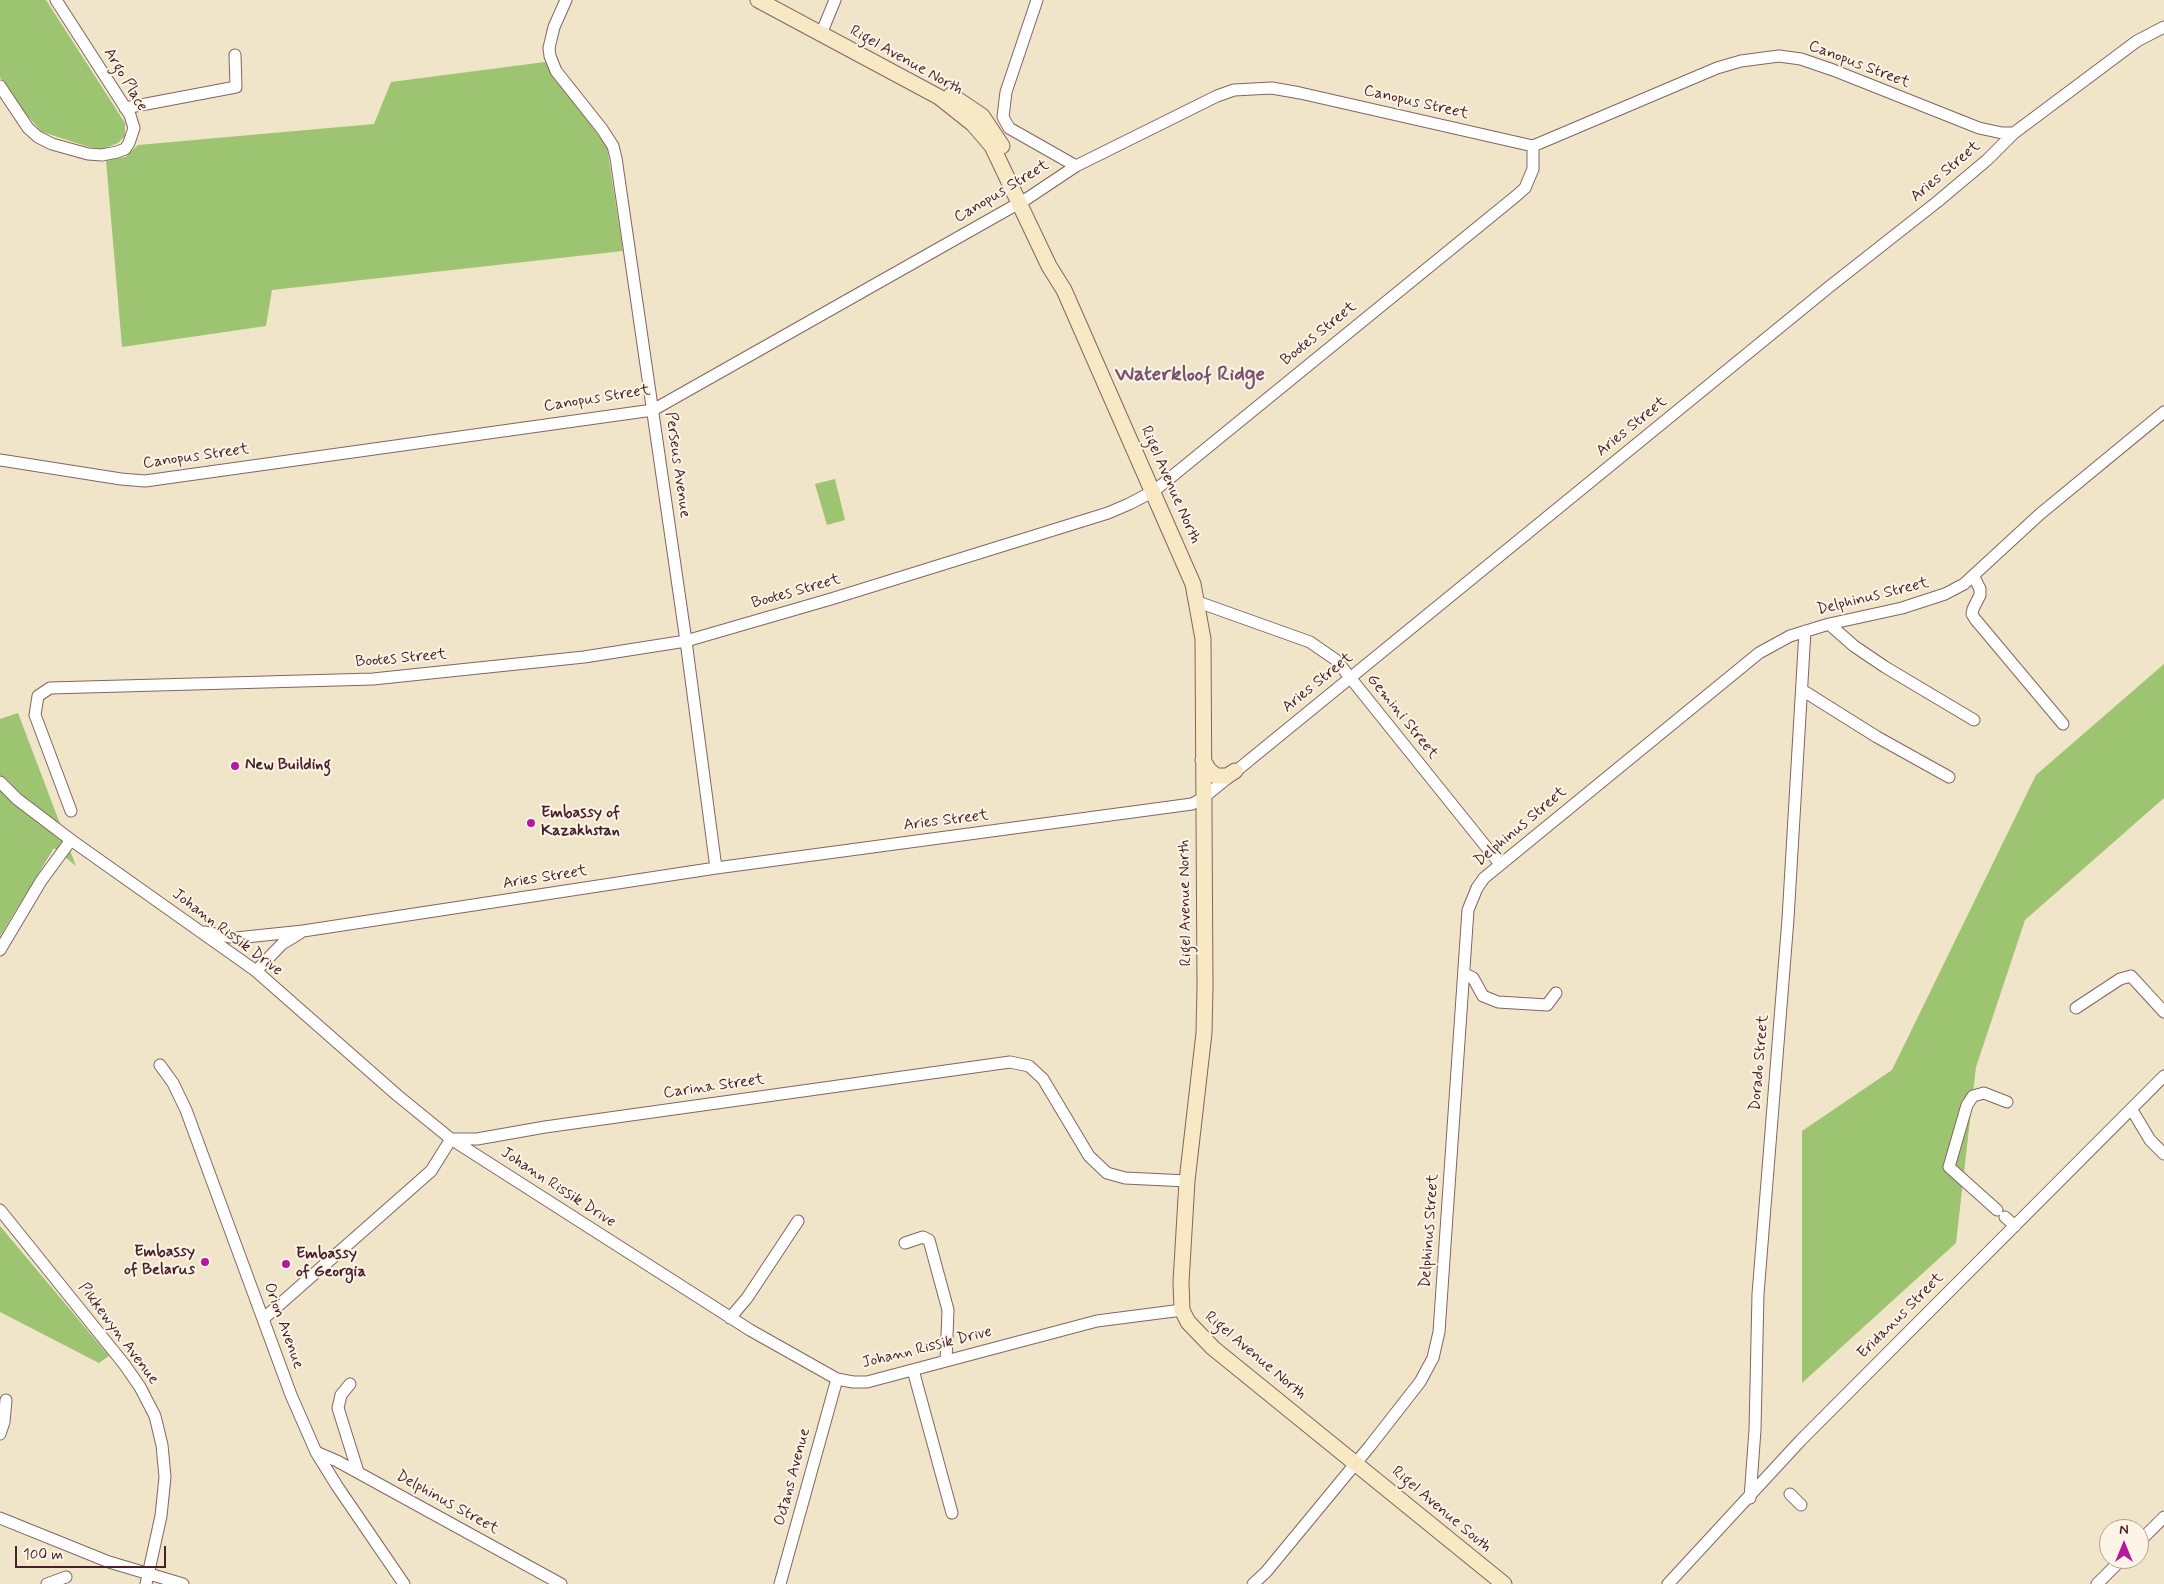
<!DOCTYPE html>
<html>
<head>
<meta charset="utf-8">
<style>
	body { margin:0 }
	#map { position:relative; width:2164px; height:1584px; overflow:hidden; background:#f0e5c8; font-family:Mynerve,sans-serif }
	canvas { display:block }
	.north { position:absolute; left:2099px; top:1519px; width:50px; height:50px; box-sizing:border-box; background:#fcf5e5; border:1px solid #b59f9b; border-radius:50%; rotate:0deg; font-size:14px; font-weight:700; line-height:20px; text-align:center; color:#4a1f2b }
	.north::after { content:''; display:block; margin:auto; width:18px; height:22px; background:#b5179e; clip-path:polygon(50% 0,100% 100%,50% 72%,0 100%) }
	.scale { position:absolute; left:15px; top:1546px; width:151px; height:22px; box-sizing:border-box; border:2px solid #4a1f2b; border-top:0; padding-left:6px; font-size:15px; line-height:18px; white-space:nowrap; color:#4a1f2b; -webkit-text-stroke:4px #fcf5e5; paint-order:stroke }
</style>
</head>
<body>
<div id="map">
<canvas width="2164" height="1584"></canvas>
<div class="north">N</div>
<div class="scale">100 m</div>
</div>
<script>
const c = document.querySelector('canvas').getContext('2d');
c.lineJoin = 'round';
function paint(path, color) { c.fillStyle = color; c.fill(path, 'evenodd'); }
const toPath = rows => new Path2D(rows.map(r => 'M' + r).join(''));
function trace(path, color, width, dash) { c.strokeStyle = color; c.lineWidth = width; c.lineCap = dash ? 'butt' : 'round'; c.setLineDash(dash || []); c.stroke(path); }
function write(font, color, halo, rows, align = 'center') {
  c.font = font + ' Mynerve,sans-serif'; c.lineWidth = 4; c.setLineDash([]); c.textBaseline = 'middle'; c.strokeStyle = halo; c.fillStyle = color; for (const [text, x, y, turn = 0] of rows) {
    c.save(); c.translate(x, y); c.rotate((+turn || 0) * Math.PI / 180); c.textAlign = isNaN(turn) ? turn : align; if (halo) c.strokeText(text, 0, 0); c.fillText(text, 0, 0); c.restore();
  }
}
paint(toPath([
	[0,0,46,0,125,123,125,136,118,143,103,149,89,147,42,132,21,109,0,77],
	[545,62,607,147,623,251,272,290,266,326,122,347,106,160,125,157,138,145,374,124,391,82],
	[835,479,845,520,827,525,815,484],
	[2164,664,2164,798,2025,920,1976,1067,1956,1243,1802,1383,1802,1131,1892,1070,2036,775],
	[18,713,76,866,54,848,0,936,0,719],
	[0,1226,109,1356,99,1363,0,1312]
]), '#9dc470');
const street = toPath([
	[566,0,554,27,549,48,550,56,556,71,602,129,613,146,616,158,686,641,716,868],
	[1037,0,1006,92,1003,117,1009,128,1076,166],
	[821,34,835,0],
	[0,86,28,128,38,137,52,144,88,154,102,155,117,152,125,149,129,143,134,128,130,115,56,0],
	[125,108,236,87,235,55],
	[0,460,121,479,145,481,653,410,1028,198,1076,166,1217,96,1234,90,1272,88,1300,93,1533,146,1717,68,1741,61,1779,56,1801,59,1833,70,1979,128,2002,133,2014,133],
	[1974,577,1980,589,1980,595,1973,609,1972,614,1975,619,2063,724],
	[1198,602,1310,642,1336,660,1500,864],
	[1829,624,1854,646,1885,667,1974,720],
	[1802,690,1877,737,1949,777],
	[0,782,17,799,71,840,256,971,397,1095,451,1139,750,1330,837,1379,853,1382,867,1382,1097,1321,1182,1310],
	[71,811,35,715,38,696,50,688,373,679,584,657,686,641,831,599,1108,513,1129,504,1154,491,1516,196,1525,188,1533,169,1533,146],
	[204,932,236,938,303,931,716,868,1192,804,1203,798,1829,287,1937,202,1987,160,2014,133,2137,41,2164,27],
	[0,950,41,881,71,840],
	[256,971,282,944,300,933],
	[1465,974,1473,978,1483,996,1498,1002,1547,1005,1556,993],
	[2076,1008,2120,979,2131,976,2164,1012],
	[160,1065,173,1083,186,1110,291,1395,316,1452,337,1486,404,1584],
	[2132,1110,2150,1140,2164,1154],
	[0,1210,124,1364,140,1387,155,1416,162,1445,165,1477,161,1516,146,1584],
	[1997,1210,1949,1167,1967,1105,1973,1096,1984,1093,2007,1102],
	[2005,1217,2015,1226],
	[905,1243,923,1237,929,1240,948,1310,946,1361],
	[730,1318,747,1298,798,1221],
	[263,1319,431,1171,451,1139,477,1139,545,1127,1010,1062,1029,1066,1043,1079,1089,1156,1107,1173,1125,1178,1187,1181],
	[913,1370,952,1513],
	[350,1384,341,1395,338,1408,358,1472],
	[0,1434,4,1422,6,1400],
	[316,1452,337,1461,561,1584],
	[1790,1494,1801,1505],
	[1750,1498,1755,1430,1758,1294,1788,919,1805,631],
	[0,1518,109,1562,183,1584],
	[2139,1542,2164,1517],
	[47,1584,66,1577],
	[780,1584,837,1379],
	[1253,1584,1266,1572,1370,1446,1420,1382,1433,1358,1439,1332,1468,910,1477,888,1484,878,1759,653,1790,636,1829,624,1902,608,1945,594,1964,584,2040,514,2164,412],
	[1668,1584,1801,1440,2164,1076],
	[2097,1584,2122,1559]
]);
const secondary = toPath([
	[758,0,939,97,973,124,992,146,1049,266,1064,290,1193,584,1203,639,1205,986,1204,1033,1187,1181,1181,1282,1182,1310,1188,1322,1213,1348,1504,1584],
	[951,95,982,116,1002,146],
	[1203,760,1209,770,1216,776,1227,776,1235,771]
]);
trace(street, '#846462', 13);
trace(secondary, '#846462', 17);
trace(street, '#fff', 11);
trace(secondary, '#f8e8c3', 15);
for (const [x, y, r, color] of [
	[235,766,5,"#b5179e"],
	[531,823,5,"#b5179e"],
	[205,1262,5,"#b5179e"],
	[286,1264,5,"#b5179e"]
]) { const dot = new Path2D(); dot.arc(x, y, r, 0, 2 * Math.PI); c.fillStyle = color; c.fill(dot); trace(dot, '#fcf5e5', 2); }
write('16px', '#4a1f2b', '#fcf5e5', [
	["Rigel Avenue North",906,61,29],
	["Canopus Street",1859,65,21],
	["Argo Place",125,80,59],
	["Canopus Street",1416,103,13],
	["Aries Street",1946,172,-40],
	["Canopus Street",1002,192,-31],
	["Bootes Street",1319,334,-39],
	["Canopus Street",597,399,-9],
	["Aries Street",1632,427,-39],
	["Canopus Street",196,457,-8],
	["Perseus Avenue",677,465,82],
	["Rigel Avenue North",1170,485,66],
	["Bootes Street",796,592,-16],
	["Delphinus Street",1873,597,-14],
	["Bootes Street",401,659,-5],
	["Aries Street",1318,683,-39],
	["Gemini Street",1402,717,51],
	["Aries Street",946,821,-7],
	["Delphinus Street",1521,827,-40],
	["Aries Street",545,878,-9],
	["Rigel Avenue North",1186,903,-91],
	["Johann Rissik Drive",227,933,37],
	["Dorado Street",1760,1063,-85],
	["Carina Street",714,1087,-8],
	["Johann Rissik Drive",558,1188,33],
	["Delphinus Street",1430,1231,-86],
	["Eridanus Street",1901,1316,-45],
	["Orion Avenue",283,1326,70],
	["Pikkewyn Avenue",118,1334,53],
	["Johann Rissik Drive",927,1348,-14],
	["Rigel Avenue North",1255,1356,40],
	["Octans Avenue",793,1477,-75],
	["Delphinus Street",447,1503,29],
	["Rigel Avenue South",1441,1510,40]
]);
write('bold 16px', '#4a1f2b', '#fcf5e5', [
	["New Building",245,766],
	["Embassy of",541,814],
	["Kazakhstan",541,832],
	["Embassy",195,1253,"right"],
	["of Belarus",195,1271,"right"],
	["Embassy",296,1255],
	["of Georgia",296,1273]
], 'left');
write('bold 21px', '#78526f', '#fcf5e5', [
	["Waterkloof Ridge",1190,376]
]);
</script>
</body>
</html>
